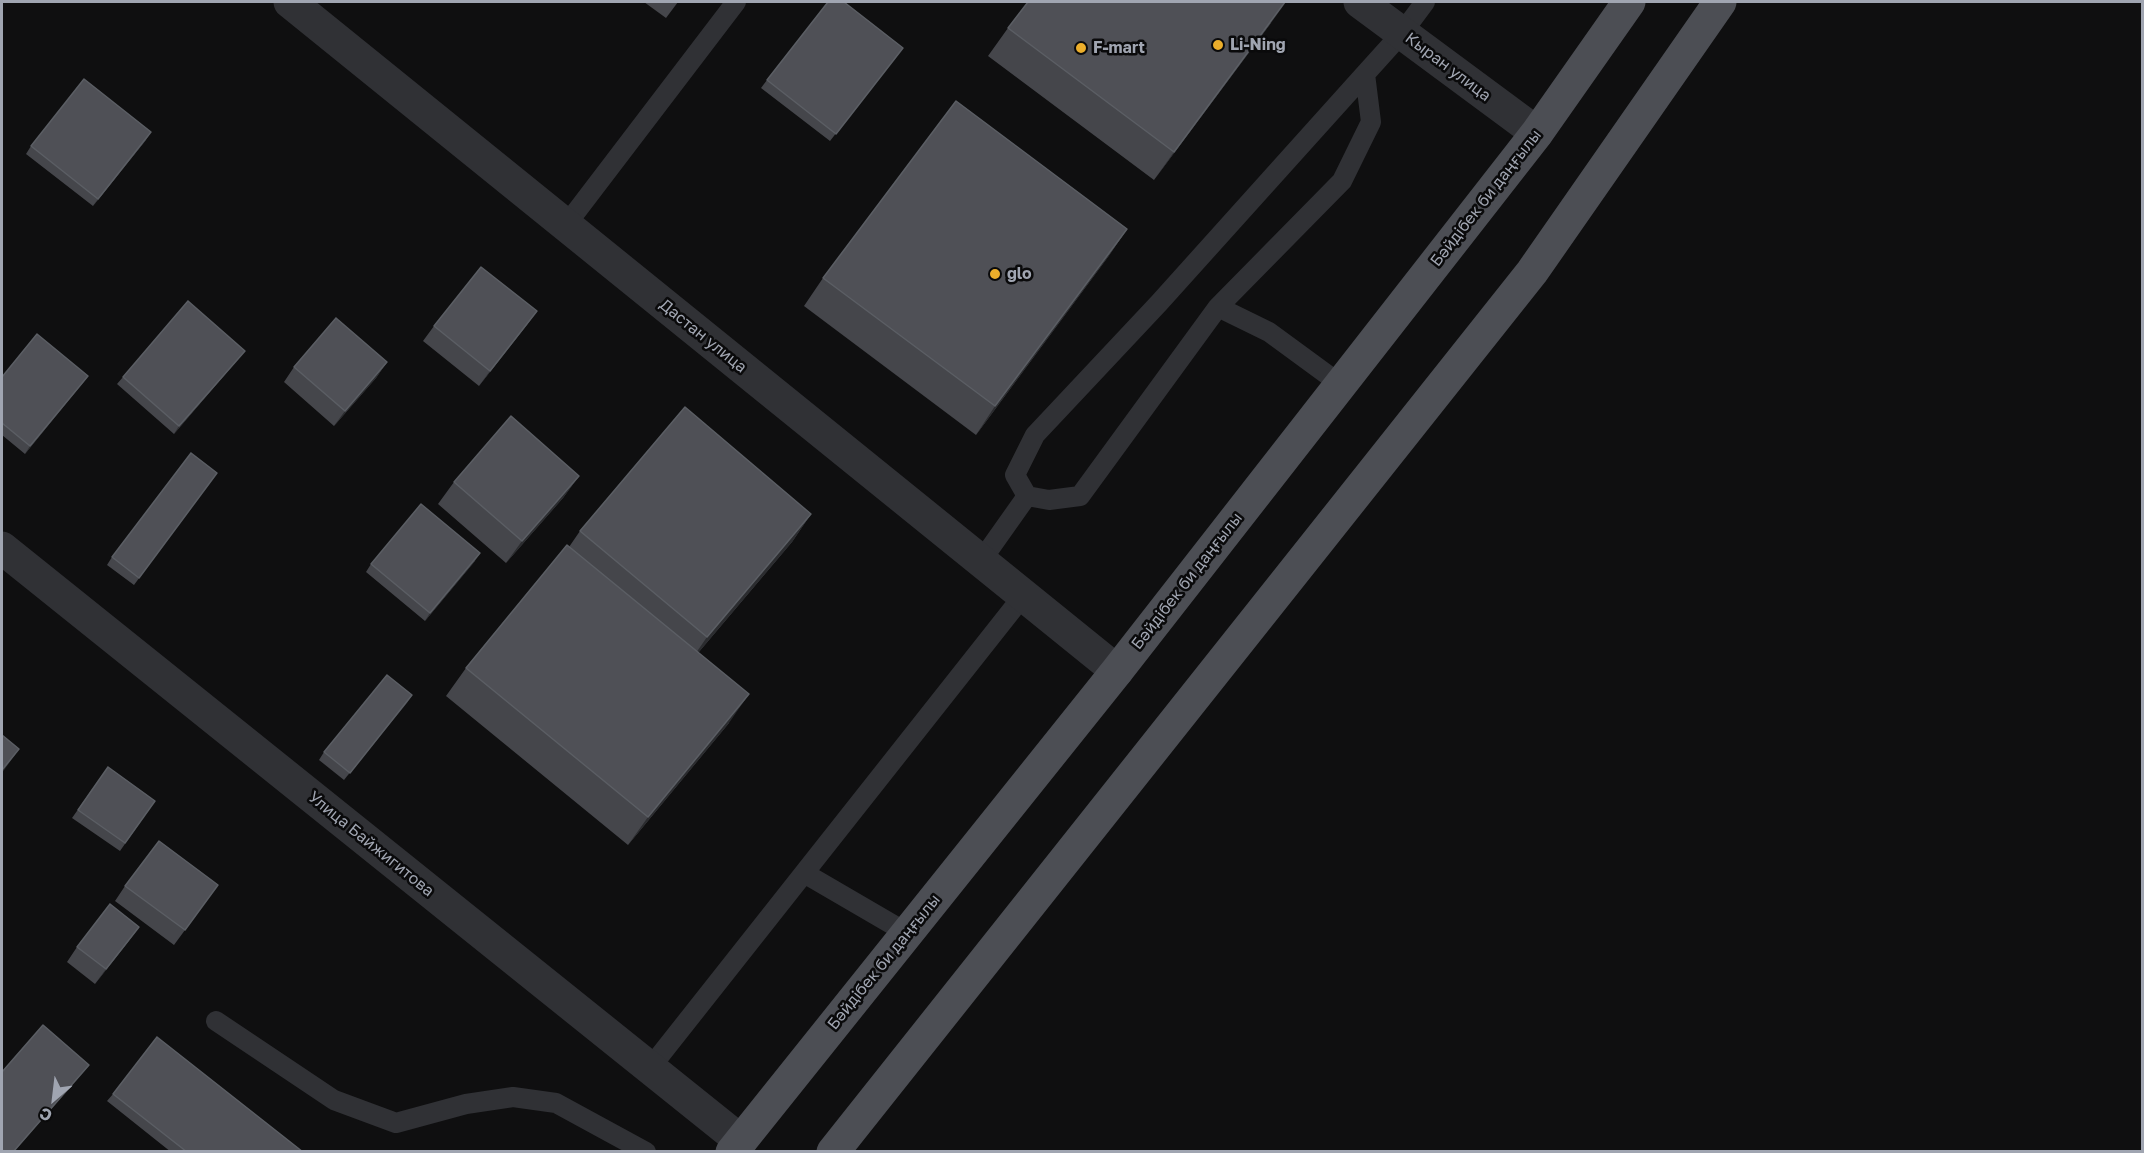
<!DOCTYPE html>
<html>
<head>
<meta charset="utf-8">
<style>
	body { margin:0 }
	#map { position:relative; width:2144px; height:1153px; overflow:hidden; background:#0f0f10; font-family:"Golos Text",sans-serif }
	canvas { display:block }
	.frame { position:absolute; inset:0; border:3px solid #a0a5b1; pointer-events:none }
	.north { position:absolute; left:24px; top:1069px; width:60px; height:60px; -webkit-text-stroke:4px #0a0a0b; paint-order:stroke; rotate:208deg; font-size:16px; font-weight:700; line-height:24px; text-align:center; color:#a0a5b1 }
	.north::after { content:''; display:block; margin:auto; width:21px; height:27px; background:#a0a5b1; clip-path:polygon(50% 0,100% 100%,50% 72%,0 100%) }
</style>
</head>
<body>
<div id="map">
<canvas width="2144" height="1153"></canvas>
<div class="frame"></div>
<div class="north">С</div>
</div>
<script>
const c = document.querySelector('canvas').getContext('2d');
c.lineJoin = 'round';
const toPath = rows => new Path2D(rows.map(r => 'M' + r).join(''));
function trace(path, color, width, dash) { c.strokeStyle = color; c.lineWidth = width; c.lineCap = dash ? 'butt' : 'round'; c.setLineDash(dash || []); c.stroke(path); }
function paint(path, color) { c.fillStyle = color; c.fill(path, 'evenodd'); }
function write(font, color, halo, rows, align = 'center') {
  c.font = font + ' "Golos Text",sans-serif'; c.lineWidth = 5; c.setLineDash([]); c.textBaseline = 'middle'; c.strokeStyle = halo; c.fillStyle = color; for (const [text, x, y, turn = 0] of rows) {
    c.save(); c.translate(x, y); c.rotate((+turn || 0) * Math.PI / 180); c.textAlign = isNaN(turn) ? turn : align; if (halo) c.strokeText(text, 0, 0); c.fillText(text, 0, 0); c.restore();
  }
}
trace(toPath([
	[566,225,736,2],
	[1218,307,1342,181,1371,122,1365,74],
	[1340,384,1269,332,1218,307,1080,496,1049,500,1027,496,1015,475,1035,435,1159,303,1365,74,1402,33,1425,2],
	[981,561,1027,496],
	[804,873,907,933],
	[216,1021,334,1100,396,1123,466,1104,513,1097,556,1103,646,1152],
	[650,1068,1023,596]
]), '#303135', 20);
trace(toPath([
	[290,2,1117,671],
	[1360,2,1537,133],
	[2,548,741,1141]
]), '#303135', 33);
trace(toPath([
	[732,1152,1117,671,1537,133,1629,2],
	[833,1152,1532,272,1720,2]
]), '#4c4e54', 33);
paint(toPath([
	[644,2,678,2,666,18],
	[1271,23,1154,180,988,56,1008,28],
	[903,48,830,141,761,88,767,80],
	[146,140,93,206,26,154,31,146],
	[1127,229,1108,257,976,435,804,306,823,278],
	[537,311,526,326,479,386,423,341,434,326],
	[239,358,174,434,117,384,123,377],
	[387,362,376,378,334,426,284,382,294,367],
	[88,376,25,454,2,435,2,377],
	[217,473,134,585,107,565,112,557],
	[579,476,563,498,506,563,438,504,454,482],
	[811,514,792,542,698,653,729,723,628,845,446,696,466,668,569,547,580,531],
	[475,561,425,621,366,572,371,564],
	[412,695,344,780,319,760,324,752],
	[108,767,155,801,120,851,72,818],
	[218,885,174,945,115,901,125,886],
	[139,927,128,942,95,984,67,962,77,947],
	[113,1094,303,1152,171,1152,107,1101]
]), '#45464b');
paint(toPath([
	[1286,2,1271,23,1154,180,1174,152],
	[151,132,146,140,93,206,98,199],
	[1127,229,1108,257,976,435,995,406],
	[537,311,526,326,479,386,490,371],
	[245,351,239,358,174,434,179,426],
	[387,362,376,378,334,426,345,411],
	[88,376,82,384,25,454,30,446],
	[579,476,563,498,506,563,522,541],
	[811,514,792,542,687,666,707,637],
	[480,553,475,561,425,621,430,613],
	[749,694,729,723,628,845,648,817],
	[412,695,407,703,344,780,350,773],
	[19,749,2,773,2,770],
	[139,927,128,942,95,984,106,969],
	[89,1065,83,1072,14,1152,13,1152]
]), '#2b2c2f');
const building = toPath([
	[828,2,844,2,903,48,836,134,767,80,828,2],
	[1028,2,1285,2,1174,152,1008,28,1028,2],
	[84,79,151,132,98,199,31,146,84,79],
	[956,101,1127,229,995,406,823,278,956,101],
	[481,267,537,311,490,371,434,326,481,267],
	[188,301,245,351,179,426,123,377,188,301],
	[336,318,387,362,345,411,294,367,336,318],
	[37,334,88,376,30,446,2,423,2,377,37,334],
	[685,407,811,514,707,637,580,531,685,407],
	[511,416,579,476,522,541,454,482,511,416],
	[191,453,217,473,139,578,112,557,191,453],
	[421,504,480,553,430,613,371,564,421,504],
	[567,545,749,694,648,817,466,668,567,545],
	[387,675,412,695,350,773,324,752,387,675],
	[2,735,19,749,2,770,2,735],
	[108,767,155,801,125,843,78,810,108,767],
	[159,841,218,885,185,930,125,886,159,841],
	[110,904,139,927,106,969,77,947,110,904],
	[43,1025,89,1065,13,1152,4,1152,2,1149,2,1072,43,1025],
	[157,1037,303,1152,187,1152,113,1094,157,1037]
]);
paint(building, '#4f5056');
trace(building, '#5b5e64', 1.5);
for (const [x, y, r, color] of [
	[1218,45,6,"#ecae2b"],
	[1081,48,6,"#ecae2b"],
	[995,274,6,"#ecae2b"]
]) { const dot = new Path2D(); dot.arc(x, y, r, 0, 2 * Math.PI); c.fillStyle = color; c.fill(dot); trace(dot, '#0a0a0b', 2); }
write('bold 16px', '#a0a5b1', '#0a0a0b', [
	["Li-Ning",1230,45],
	["F-mart",1093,48],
	["glo",1007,274]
], 'left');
write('16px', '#a0a5b1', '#0a0a0b', [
	["Кыран улица",1448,67,37],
	["Бәйдібек би даңғылы",1486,198,-52],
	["Дастан улица",703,336,39],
	["Бәйдібек би даңғылы",1187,581,-52],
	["Улица Байжигитова",371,844,39],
	["Бәйдібек би даңғылы",884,962,-51]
]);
</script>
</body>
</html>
